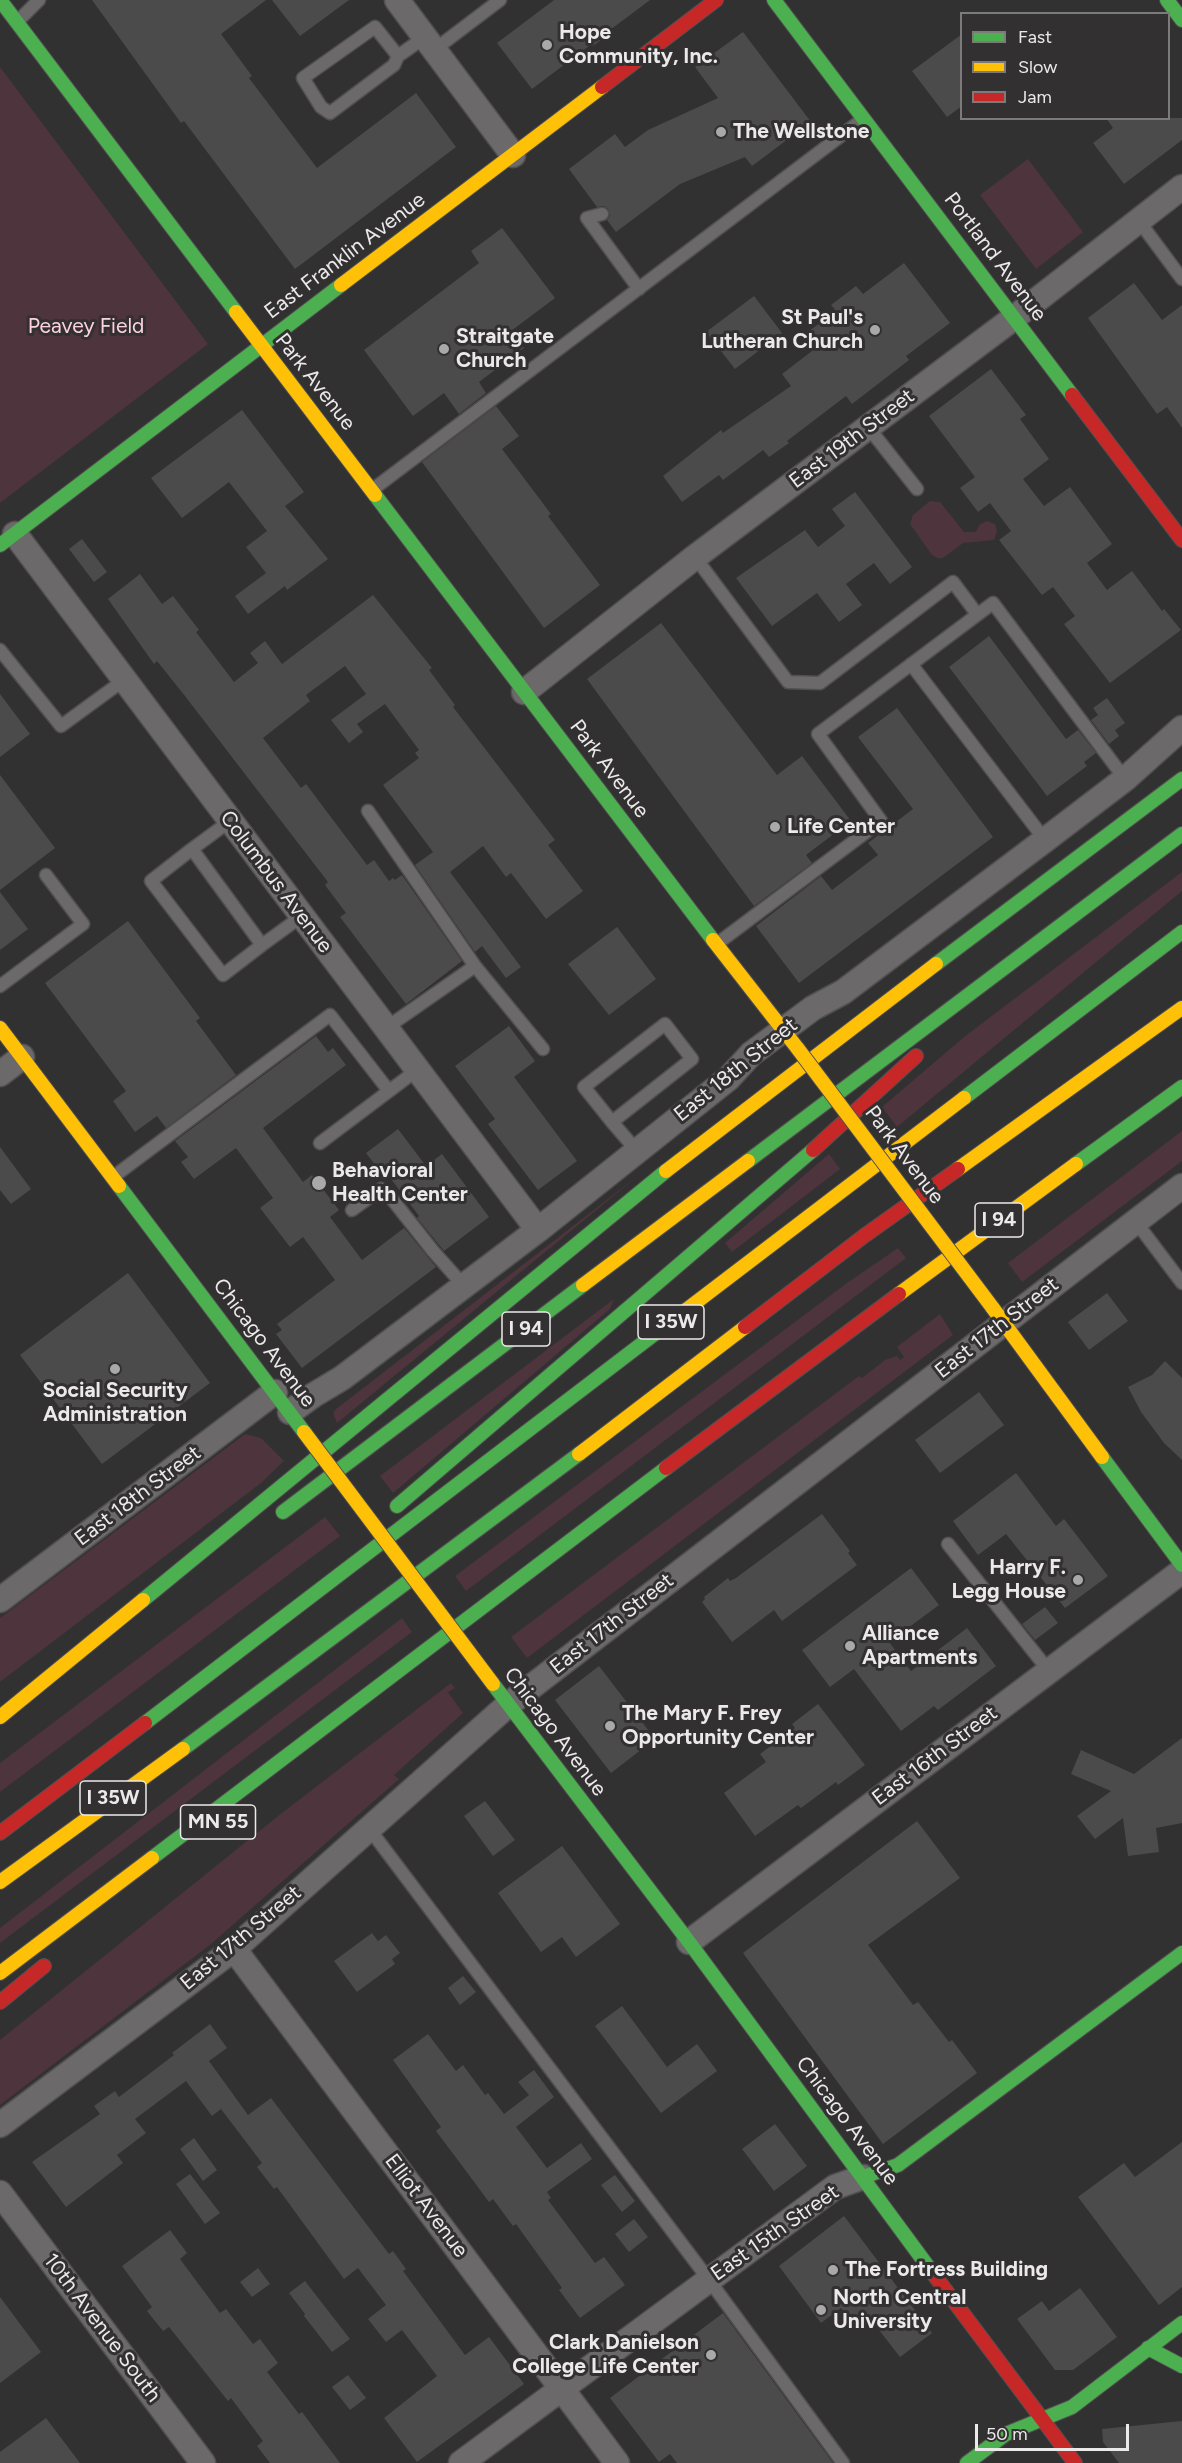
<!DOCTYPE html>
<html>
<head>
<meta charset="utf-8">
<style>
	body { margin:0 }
	#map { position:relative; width:1182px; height:2463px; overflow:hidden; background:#323131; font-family:Figtree,sans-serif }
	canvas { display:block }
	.legend { position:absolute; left:960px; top:12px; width:210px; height:108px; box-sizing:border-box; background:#333031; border:2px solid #7d7a7b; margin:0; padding:8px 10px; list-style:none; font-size:18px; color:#ebe9ea }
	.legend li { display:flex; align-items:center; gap:12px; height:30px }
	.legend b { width:30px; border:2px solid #7d7a7b }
	.scale { position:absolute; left:975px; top:2424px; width:154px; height:27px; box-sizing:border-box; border:3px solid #ebe9ea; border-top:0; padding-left:8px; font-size:18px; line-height:21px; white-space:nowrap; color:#ebe9ea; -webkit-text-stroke:4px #333031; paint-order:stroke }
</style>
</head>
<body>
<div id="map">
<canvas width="1182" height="2463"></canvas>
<ul class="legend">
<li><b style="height:8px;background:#4caf50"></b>Fast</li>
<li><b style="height:8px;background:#ffc107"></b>Slow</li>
<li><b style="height:8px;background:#c62828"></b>Jam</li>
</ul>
<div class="scale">50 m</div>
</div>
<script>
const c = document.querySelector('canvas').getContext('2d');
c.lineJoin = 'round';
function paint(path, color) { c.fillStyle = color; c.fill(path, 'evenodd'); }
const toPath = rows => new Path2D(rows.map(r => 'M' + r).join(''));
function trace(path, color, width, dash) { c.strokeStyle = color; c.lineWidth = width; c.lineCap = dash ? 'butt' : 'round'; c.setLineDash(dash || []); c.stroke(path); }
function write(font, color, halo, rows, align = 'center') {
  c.font = font + ' Figtree,sans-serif'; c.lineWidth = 6; c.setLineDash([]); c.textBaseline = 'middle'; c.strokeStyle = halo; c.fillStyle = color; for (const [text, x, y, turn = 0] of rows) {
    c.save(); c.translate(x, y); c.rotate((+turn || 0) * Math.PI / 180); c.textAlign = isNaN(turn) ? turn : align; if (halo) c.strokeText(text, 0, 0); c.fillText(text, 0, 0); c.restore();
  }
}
paint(toPath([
	[0,67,208,344,0,503],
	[1028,159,1083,232,1036,269,980,195],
	[930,501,940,502,964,532,976,532,979,525,987,521,995,524,997,531,994,540,963,543,943,558,938,558,932,555,910,524,913,515],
	[1182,872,1182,891,897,1127,882,1107,964,1037],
	[1182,1131,1182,1161,1022,1282,1008,1263],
	[829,1154,840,1169,732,1252,725,1243],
	[639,1175,337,1423,333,1413,336,1409],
	[898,1248,906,1258,466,1591,455,1576,847,1283],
	[614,1299,610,1309,393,1493,380,1476],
	[940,1314,953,1335,527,1658,511,1637,859,1376,862,1378,885,1360,897,1356,900,1360,904,1357,897,1347],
	[245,1434,261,1438,284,1461,261,1483,0,1682,0,1618],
	[325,1517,340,1536,0,1792,0,1763],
	[402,1618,412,1632,0,1943,0,1928],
	[451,1683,455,1688,448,1692,463,1713,394,1775,399,1779,211,1944,0,2105,0,2040,278,1816]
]), '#4d343d');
paint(toPath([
	[92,0,266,0,221,34,252,76,249,78,317,168,416,93,456,147,295,269,184,121,181,123],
	[272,0,349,0,300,36],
	[554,0,650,0,602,36,601,40,593,46,589,46,532,89,497,43],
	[743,32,811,122,752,166,745,157,680,184,616,232,607,220,610,216,608,209,604,206,597,207,569,169,615,134,625,147,648,130,718,98,695,67],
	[962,34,962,106,947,117,912,71],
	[1106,118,1182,118,1182,140,1124,184,1093,143,1113,128],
	[502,228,555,298,511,331,524,348,479,382,486,393,459,414,444,393,413,416,364,350,479,263,471,251],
	[904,263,950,323,906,356,909,360,852,404,846,396,787,441,789,443,769,457,763,450,723,480,719,475,682,502,663,476,721,430,723,433,791,386,782,374,812,351,801,337,836,311,831,305,856,286,863,294],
	[1134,283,1162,320,1182,305,1182,428,1167,407,1157,414,1088,318],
	[754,296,782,333,735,369,706,332],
	[991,369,1026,415,1020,419,1049,459,1023,479,1044,506,1070,487,1112,544,1087,563,1107,590,1132,571,1162,611,1164,609,1181,630,1110,683,1064,624,1075,616,1053,587,1042,595,999,540,1011,531,990,503,978,512,960,488,975,477,929,416],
	[496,406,519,436,502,449,551,514,548,516,600,585,544,628,422,462],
	[242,410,304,492,285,506,328,559,287,590,285,586,248,614,235,596,266,573,246,547,267,531,229,482,182,518,151,478],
	[855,492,912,567,890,584,874,563,846,584,862,605,839,622,817,593,772,626,736,578,805,530,818,547,845,526,832,509],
	[82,539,107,572,94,582,69,549],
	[140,574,162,604,173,596,199,630,196,632,234,682,258,663,250,653,265,641,282,664,373,595,432,668,429,670,455,705,453,707,555,840,548,845,583,891,546,919,511,873,506,877,483,846,450,872,521,967,506,978,482,946,475,952,415,865,433,852,383,785,419,758,415,753,419,750,385,704,357,724,363,732,349,743,331,720,366,694,345,666,306,695,310,701,263,738,301,788,306,784,367,865,374,860,389,881,393,878,395,880,402,875,462,961,406,1004,340,917,346,913,325,885,328,882,185,696,157,661,154,664,108,599],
	[661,623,777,775,802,756,851,821,806,855,812,863,754,906,587,679],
	[989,636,1066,739,1078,730,1096,753,1084,762,1087,766,1047,796,949,667],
	[0,694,30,734,0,757],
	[1107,698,1125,723,1115,730,1119,736,1109,744,1091,720,1098,715,1093,708],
	[897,708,993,837,799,983,756,926,821,876,832,890,878,855,868,843,913,809,858,737],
	[0,775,55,848,0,890],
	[0,892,28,929,0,950],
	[128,921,200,1018,196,1021,236,1075,166,1128,157,1116,135,1132,113,1101,126,1091,45,983],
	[617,927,656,979,609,1015,568,964],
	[509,1026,535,1061,514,1077,577,1161,538,1190,488,1124,495,1119,455,1066],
	[316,1036,328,1052,333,1048,346,1065,263,1128,303,1182,312,1175,339,1210,330,1217,362,1260,404,1228,436,1267,302,1368,276,1334,282,1330,277,1324,335,1280,303,1237,290,1247,260,1208,273,1198,236,1148,194,1179,181,1162,188,1157,175,1141],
	[398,1129,426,1166,442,1154,489,1217,444,1251,417,1218,419,1216,385,1171,382,1174,366,1153],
	[0,1147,31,1189,11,1204,0,1190],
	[128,1273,210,1383,102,1464,20,1355],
	[1107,1293,1128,1321,1089,1350,1068,1322],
	[1165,1361,1182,1378,1182,1460,1164,1443,1141,1412,1128,1387,1152,1375],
	[979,1392,1004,1425,940,1473,915,1440],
	[1016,1473,1056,1526,1064,1519,1108,1576,1065,1608,1006,1534,978,1555,953,1521],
	[822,1514,850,1551,848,1553,857,1565,782,1621,774,1610,732,1642,702,1602,705,1599,704,1597,728,1578,730,1581,736,1578],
	[911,1568,939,1605,889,1642,911,1671,967,1628,996,1666,938,1710,934,1706,901,1731,854,1669,830,1687,802,1650],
	[1045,1607,1058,1623,1035,1640,1022,1624],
	[599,1666,655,1739,611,1773,555,1700],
	[818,1704,865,1765,838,1785,836,1782,801,1808,798,1805,755,1836,724,1793,766,1762,760,1754,795,1728,792,1724],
	[1182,1738,1182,1823,1156,1828,1159,1852,1128,1856,1123,1818,1095,1839,1077,1816,1111,1791,1071,1774,1081,1750,1134,1774],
	[485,1801,515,1840,493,1856,464,1816],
	[917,1821,960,1878,868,1945,913,2005,918,2002,949,2042,952,2040,977,2073,883,2144,743,1953],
	[562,1846,620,1924,576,1957,562,1937,541,1952,498,1893],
	[372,1933,378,1941,386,1935,400,1953,392,1959,395,1964,357,1992,334,1961],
	[463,1976,476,1992,460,2005,448,1988],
	[622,2006,667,2067,697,2044,717,2071,661,2113,595,2026],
	[210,2024,227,2048,209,2061,248,2115,271,2098,389,2254,393,2251,406,2269,403,2271,465,2355,489,2337,524,2384,417,2462,384,2418,437,2376,402,2330,386,2342,368,2319,386,2305,358,2268,344,2279,277,2187,274,2189,257,2167,262,2163,221,2109,212,2116,186,2081,135,2119,146,2133,117,2155,123,2163,66,2207,32,2162,100,2114,94,2106,115,2091,119,2097,174,2055,172,2053],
	[428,2034,456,2071,463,2065,485,2095,488,2093,504,2114,529,2095,518,2082,534,2070,554,2097,516,2127,547,2168,581,2143,592,2159,547,2192,551,2198,548,2200,595,2263,604,2257,625,2285,580,2318,559,2290,562,2288,516,2224,513,2226,493,2199,489,2202,466,2171,436,2131,441,2127,393,2060],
	[775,2124,807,2166,774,2191,742,2149],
	[194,2138,217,2170,203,2181,180,2149],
	[1182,2142,1182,2287,1159,2305,1078,2197,1124,2163,1135,2177],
	[190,2174,220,2213,205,2224,176,2184],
	[615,2175,635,2201,622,2212,601,2185],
	[844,2216,932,2333,900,2357,872,2321,858,2331,841,2308,821,2323,779,2266],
	[634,2219,648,2237,629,2252,615,2234],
	[170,2230,187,2253,180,2259,220,2313,226,2309,253,2344,260,2339,278,2363,267,2372,299,2414,302,2412,340,2463,270,2463,257,2446,263,2441,231,2398,228,2401,169,2327,163,2331,147,2311,152,2307,122,2266],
	[258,2268,270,2284,252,2297,240,2282],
	[305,2281,350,2339,332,2352,304,2316,305,2314,289,2293],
	[1080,2288,1117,2337,1073,2370,1055,2370,1017,2319,1042,2301,1049,2311],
	[0,2297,41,2352,0,2383],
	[723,2313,833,2463,677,2463,670,2454,659,2462,610,2398],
	[348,2375,366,2398,350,2410,332,2387],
	[46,2418,80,2463,0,2463,0,2452],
	[1182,2421,1182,2463,1119,2463,1103,2442,1102,2429]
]), '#4c4b4b');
const lane = toPath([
	[18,21,39,0],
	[434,50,500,0],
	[398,56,375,27,303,78,321,107,330,113,394,65,398,56,425,37],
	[602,214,587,218,639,289],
	[1139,221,1182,279],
	[868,427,917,489],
	[372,490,863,119],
	[695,557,788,682,820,683,953,582,977,614],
	[0,650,61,726,124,680],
	[911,664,1045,840],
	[368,811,475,966,543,1049],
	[230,821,192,849,262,945,302,916],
	[192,849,151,881,223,975,262,945],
	[718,943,881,821,818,734,993,603,1125,779],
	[0,986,83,924,46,875],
	[386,1028,475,966],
	[612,1122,692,1059,665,1024,584,1087,612,1122,637,1151],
	[320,1143,417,1070],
	[113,1177,330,1015,389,1091],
	[352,1210,381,1189,388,1194,433,1251,464,1286],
	[1136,1222,1182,1283],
	[948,1544,1049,1671],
	[368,1827,709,2280,843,2463]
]);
const street = toPath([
	[397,0,513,155],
	[15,534,538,1230],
	[524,692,695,557,1015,317,1182,187],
	[0,1074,22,1057],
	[290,1412,312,1396,342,1378,538,1230,729,1078,751,1054,813,1008,843,992,1045,840,1125,779,1182,728],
	[0,1600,275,1392],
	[689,1942,1182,1571],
	[234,1949,617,2463],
	[0,2125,234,1949,509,1704,1182,1186],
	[0,2193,203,2463],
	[461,2463,835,2187,863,2177]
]);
const fast = toPath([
	[0,0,236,312],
	[774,0,1072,395],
	[1167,0,1182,20],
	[375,495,713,940],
	[0,545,341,285],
	[936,964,1182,779],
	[964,1098,1182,932],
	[748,1161,1182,834],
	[1076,1164,1182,1087],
	[119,1186,304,1432],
	[1102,1457,1182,1565],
	[397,1506,813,1150],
	[283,1512,583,1285],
	[143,1600,666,1171],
	[493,1684,689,1942,932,2272],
	[145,1723,686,1310],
	[183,1749,579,1454],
	[152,1858,666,1468],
	[863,2177,898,2165,1182,1953],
	[1148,2348,1182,2366],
	[967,2463,1006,2434,1072,2407,1182,2323]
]);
const slow = toPath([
	[341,285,602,87],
	[236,312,375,495],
	[713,940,798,1049],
	[0,1028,119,1186],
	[958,1169,1182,1008],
	[666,1171,936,964],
	[583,1285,748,1161],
	[899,1294,1076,1164],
	[992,1307,1102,1457],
	[686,1310,964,1098],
	[579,1454,745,1327],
	[0,1717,143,1600],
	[0,1882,183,1749],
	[0,1973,152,1858]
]);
const jam = toPath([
	[602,87,716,0],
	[1072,395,1182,540],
	[813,1150,916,1056],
	[745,1327,864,1236,958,1169],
	[666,1468,899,1294],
	[0,1833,145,1723],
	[0,2002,44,1966],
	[932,2272,1075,2463]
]);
trace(lane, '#514f50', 15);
trace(street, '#514f50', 27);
trace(fast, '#514f50', 16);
trace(slow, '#514f50', 16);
trace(jam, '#514f50', 16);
trace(lane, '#6b696a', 12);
trace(street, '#6b696a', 24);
trace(fast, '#4caf50', 14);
trace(slow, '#ffc107', 14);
trace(jam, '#c62828', 14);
const slowBridge = toPath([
	[798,1049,992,1307],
	[304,1432,493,1684]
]);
trace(slowBridge, '#514f50', 16, []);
trace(slowBridge, '#ffc107', 14);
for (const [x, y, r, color] of [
	[547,45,6,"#aaa9a9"],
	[721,132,6,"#aaa9a9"],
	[875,330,6,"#aaa9a9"],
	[444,349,6,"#aaa9a9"],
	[775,827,6,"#aaa9a9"],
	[319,1183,8,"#aaa9a9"],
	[115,1369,6,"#aaa9a9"],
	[1078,1580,6,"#aaa9a9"],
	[850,1646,6,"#aaa9a9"],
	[610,1726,6,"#aaa9a9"],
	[833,2270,6,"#aaa9a9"],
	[821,2310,6,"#aaa9a9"],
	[711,2355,6,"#aaa9a9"]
]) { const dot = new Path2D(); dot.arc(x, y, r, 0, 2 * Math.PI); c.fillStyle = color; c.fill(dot); trace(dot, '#333031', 2); }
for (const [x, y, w] of [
	[999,1220,48],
	[671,1322,66],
	[526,1329,48],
	[113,1798,66],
	[218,1822,75]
]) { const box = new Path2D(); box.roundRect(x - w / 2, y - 17, w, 34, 4.5); c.fillStyle = '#333031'; c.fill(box); trace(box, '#ebe9ea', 1.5); }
write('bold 20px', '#ebe9ea', null, [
	["I 94",999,1220],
	["I 35W",671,1322],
	["I 94",526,1329],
	["I 35W",113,1798],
	["MN 55",218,1822]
]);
write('bold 21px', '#ebe9ea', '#333031', [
	["Hope",559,33],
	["Community, Inc.",559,57],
	["The Wellstone",733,132],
	["St Paul's",863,318,"right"],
	["Lutheran Church",863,342,"right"],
	["Straitgate",456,337],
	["Church",456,361],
	["Life Center",787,827],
	["Behavioral",332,1171],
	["Health Center",332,1195],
	["Social Security",115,1391,"center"],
	["Administration",115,1415,"center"],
	["Harry F.",1066,1568,"right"],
	["Legg House",1066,1592,"right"],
	["Alliance",862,1634],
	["Apartments",862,1658],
	["The Mary F. Frey",622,1714],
	["Opportunity Center",622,1738],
	["The Fortress Building",845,2270],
	["North Central",833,2298],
	["University",833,2322],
	["Clark Danielson",699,2343,"right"],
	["College Life Center",699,2367,"right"]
], 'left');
write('21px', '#ebe9ea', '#333031', [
	["East Franklin Avenue",345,256,-37],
	["Portland Avenue",995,257,53],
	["Park Avenue",315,382,52],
	["East 19th Street",852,439,-37],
	["Park Avenue",609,769,53],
	["Columbus Avenue",276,882,53],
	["East 18th Street",736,1070,-39],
	["Park Avenue",904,1155,53],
	["East 17th Street",997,1328,-38],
	["Chicago Avenue",264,1343,53],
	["East 18th Street",138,1496,-37],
	["East 17th Street",612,1624,-38],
	["Chicago Avenue",555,1732,53],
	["East 16th Street",935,1756,-37],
	["East 17th Street",241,1938,-40],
	["Chicago Avenue",847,2121,53],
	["Elliot Avenue",426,2206,53],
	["East 15th Street",775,2233,-35],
	["10th Avenue South",102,2328,53]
]);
write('21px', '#fed0e0', '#333031', [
	["Peavey Field",86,327]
]);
</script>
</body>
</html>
